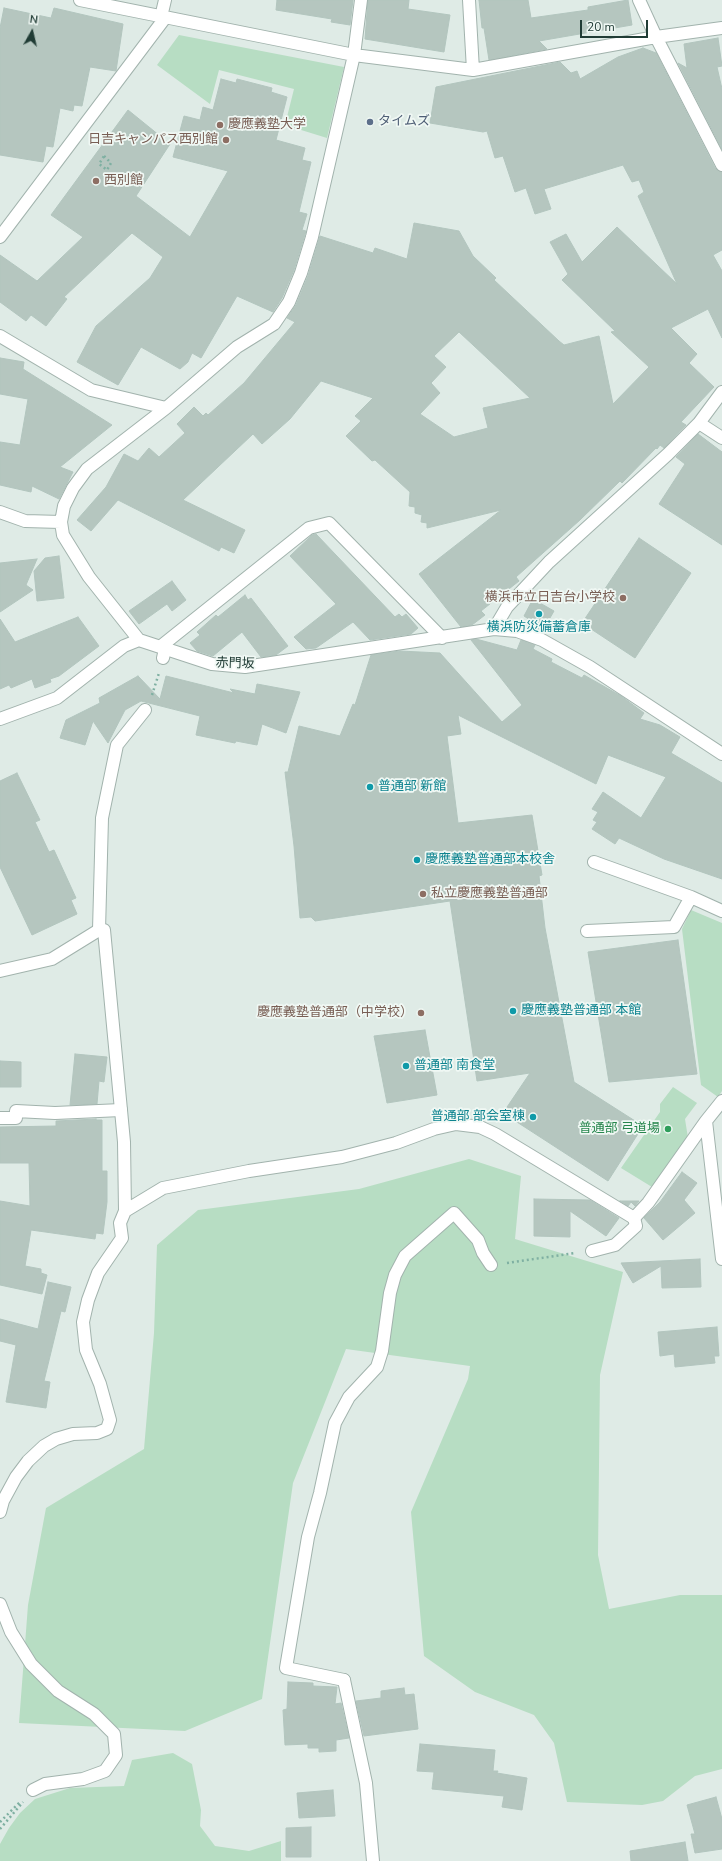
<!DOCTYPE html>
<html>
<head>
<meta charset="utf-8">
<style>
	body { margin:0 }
	#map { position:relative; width:722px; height:1861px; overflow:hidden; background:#dfebe6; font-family:"Nunito Sans",sans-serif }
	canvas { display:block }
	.north { position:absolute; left:12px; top:12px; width:40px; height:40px; -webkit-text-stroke:3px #f0f8f4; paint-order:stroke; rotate:8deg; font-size:11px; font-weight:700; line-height:16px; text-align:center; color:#203c35 }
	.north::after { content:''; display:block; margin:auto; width:14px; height:18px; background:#203c35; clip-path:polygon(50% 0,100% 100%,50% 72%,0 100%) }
	.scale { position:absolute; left:580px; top:20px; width:68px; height:18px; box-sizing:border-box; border:2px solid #203c35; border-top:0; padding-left:5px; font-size:12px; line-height:14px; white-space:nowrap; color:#203c35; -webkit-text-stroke:3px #f0f8f4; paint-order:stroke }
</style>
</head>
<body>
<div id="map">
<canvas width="722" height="1861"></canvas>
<div class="north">N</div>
<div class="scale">20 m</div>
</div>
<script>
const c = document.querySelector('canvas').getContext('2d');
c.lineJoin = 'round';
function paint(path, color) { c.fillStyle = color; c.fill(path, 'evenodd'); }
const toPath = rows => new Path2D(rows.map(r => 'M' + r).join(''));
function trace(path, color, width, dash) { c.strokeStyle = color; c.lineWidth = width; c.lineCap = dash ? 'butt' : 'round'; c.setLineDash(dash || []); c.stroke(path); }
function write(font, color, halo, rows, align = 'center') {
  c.font = font + ' "Nunito Sans","Noto Sans JP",sans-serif'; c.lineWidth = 3.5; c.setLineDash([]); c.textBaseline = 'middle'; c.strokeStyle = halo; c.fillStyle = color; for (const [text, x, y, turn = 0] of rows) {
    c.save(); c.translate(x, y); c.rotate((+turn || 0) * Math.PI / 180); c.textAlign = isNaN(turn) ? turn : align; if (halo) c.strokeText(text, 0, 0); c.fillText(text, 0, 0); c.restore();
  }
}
paint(toPath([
	[179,35,344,67,327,138,285,125,294,89,219,70,210,104,157,65],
	[691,910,722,923,722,1091,718,1097,701,1085,682,929],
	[673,1087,697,1103,685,1119,688,1138,652,1187,621,1168,660,1112,660,1104],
	[469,1159,521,1176,515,1239,623,1272,600,1375,598,1555,609,1609,680,1595,722,1595,722,1769,695,1776,663,1801,642,1805,567,1802,554,1743,534,1715,475,1692,424,1656,411,1512,468,1379,470,1366,346,1349,293,1483,262,1699,185,1731,19,1723,28,1605,46,1508,144,1449,154,1333,157,1245,198,1210,359,1189],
	[173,1753,192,1764,201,1810,200,1826,215,1846,249,1851,281,1841,281,1861,0,1861,0,1844,9,1828,20,1813,35,1799,70,1788,124,1786,132,1760]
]), '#b7ddc3');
const building = toPath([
	[277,0,353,0,350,25,331,22,332,19,276,10,277,0],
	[368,0,409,0,408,9,450,15,444,52,365,39,368,0],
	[479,0,528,0,531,18,588,10,588,7,628,0,632,25,539,41,547,49,489,60,484,28,482,28,479,0],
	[4,8,51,18,54,8,123,24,116,71,90,67,82,106,74,105,73,111,60,108,53,147,46,146,43,162,0,155,0,28,4,8],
	[718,38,722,66,717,67,722,89,722,149,678,63,687,68,684,44,718,38],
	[643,48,656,53,715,168,722,172,722,250,713,255,722,271,722,338,708,309,671,328,697,354,689,363,714,387,681,422,686,425,664,448,660,445,657,449,656,448,622,483,620,481,580,520,516,577,519,581,481,611,485,615,472,625,461,627,419,574,501,510,427,528,427,523,421,522,422,515,415,513,415,507,409,506,410,492,375,460,372,461,346,436,361,421,355,416,373,398,321,381,290,419,262,444,253,434,183,500,245,530,234,553,221,547,219,551,118,500,91,531,77,520,106,487,124,454,138,461,149,448,159,457,185,433,177,424,194,407,203,416,206,413,208,415,244,383,295,322,287,318,296,305,308,276,320,236,373,253,375,248,407,259,414,223,459,231,473,256,496,278,494,280,559,341,564,345,599,336,613,404,649,367,611,332,615,331,562,280,568,274,550,242,566,234,582,262,617,227,677,284,638,196,644,192,639,180,632,182,623,165,544,189,551,209,535,214,526,188,515,192,503,156,495,158,487,131,483,132,430,123,436,87,560,62,571,73,577,71,580,79,618,57,643,48],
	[459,332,530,398,483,408,488,428,454,437,420,414,440,393,431,383,446,367,434,356,459,332],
	[221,79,236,83,237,79,272,88,271,92,287,97,276,140,305,148,302,160,311,162,299,212,307,214,302,230,306,231,294,270,282,298,273,312,237,296,201,358,192,353,188,362,180,369,141,347,118,385,77,362,96,326,150,278,163,257,132,233,64,297,67,299,46,326,31,315,26,321,0,302,0,255,37,281,83,237,51,215,128,110,170,144,136,196,190,237,228,171,173,157,184,116,200,120,203,107,213,110,221,79],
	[0,358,24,362,23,369,112,425,60,467,73,472,59,499,32,486,31,492,0,485,0,442,20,445,28,399,0,394,0,358],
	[698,434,722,452,722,545,659,504,685,464,676,457,698,434],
	[316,534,395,617,399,614,402,617,406,614,418,628,411,634,370,640,353,622,316,648,306,649,294,637,336,604,290,556,312,535,316,534],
	[639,538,691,573,635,658,582,623,639,538],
	[59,556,64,598,37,601,34,571,45,558,59,556],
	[37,559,26,585,33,590,0,612,0,563,37,559],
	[172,581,186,600,172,611,167,604,139,624,129,611,172,581],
	[245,595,248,600,251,598,288,646,276,655,261,657,242,632,213,656,197,651,190,643,200,635,197,632,216,615,218,617,245,595],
	[533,599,554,611,542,632,527,627,530,620,524,616,533,599],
	[78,617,99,646,59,676,50,679,51,682,35,688,32,679,11,688,9,685,0,689,0,619,15,642,78,617],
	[476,639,517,650,521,640,535,645,533,649,552,659,551,662,582,678,584,675,621,696,644,713,640,719,660,725,680,737,671,753,722,783,722,879,664,859,619,838,615,844,592,829,597,822,593,820,598,812,592,809,603,792,641,818,666,777,608,755,596,784,458,715,461,734,447,736,458,823,532,815,542,875,539,876,545,928,574,1082,643,1126,608,1181,503,1113,530,1073,477,1081,450,901,315,921,311,917,300,918,294,846,285,772,288,772,299,726,340,736,353,704,355,705,371,655,400,651,440,653,502,722,522,705,471,640,476,639],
	[138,676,160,699,166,676,234,693,230,689,255,694,257,684,300,692,286,733,262,724,257,745,236,741,235,743,196,735,200,716,141,701,125,710,108,743,93,721,85,745,60,738,66,720,100,703,99,698,138,676],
	[17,773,40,820,35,822,49,852,54,850,76,898,71,900,77,914,32,935,0,867,0,781,17,773],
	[678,940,697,1074,609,1082,588,952,678,940],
	[425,1030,437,1095,387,1103,374,1036,425,1030],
	[75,1054,107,1057,104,1082,99,1081,97,1104,70,1105,75,1054],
	[0,1061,21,1062,21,1087,0,1087,0,1061],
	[96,1119,96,1120,102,1120,102,1171,107,1171,107,1202,103,1234,96,1233,95,1239,31,1230,25,1266,41,1269,41,1273,47,1275,42,1294,0,1285,0,1201,30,1206,29,1163,0,1163,0,1127,56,1126,56,1121,96,1119],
	[682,1172,697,1183,684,1200,695,1213,663,1240,644,1218,660,1202,682,1172],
	[534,1199,590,1200,619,1218,606,1236,570,1211,570,1237,534,1236,534,1199],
	[620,1201,639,1201,635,1206,631,1202,628,1206,620,1201],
	[700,1259,701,1287,662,1288,661,1266,633,1283,621,1263,700,1259],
	[48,1282,71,1287,65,1312,61,1311,44,1381,50,1382,46,1408,6,1402,16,1345,0,1341,0,1319,38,1329,48,1282],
	[717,1327,719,1356,714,1356,715,1363,675,1367,674,1354,660,1356,658,1332,717,1327],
	[288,1682,313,1683,313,1686,337,1687,335,1704,341,1703,349,1738,336,1740,336,1751,319,1752,319,1748,308,1748,308,1744,285,1745,283,1710,287,1709,288,1682],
	[404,1688,405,1695,414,1694,418,1729,364,1736,356,1701,381,1698,381,1691,404,1688],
	[420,1744,495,1750,493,1771,498,1771,497,1773,527,1778,522,1810,502,1807,504,1796,432,1789,434,1772,417,1771,420,1744],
	[333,1790,335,1816,299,1818,297,1793,333,1790],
	[716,1797,722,1819,722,1849,695,1853,691,1834,695,1834,687,1805,716,1797],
	[311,1827,311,1857,286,1857,286,1828,311,1827],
	[685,1842,688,1861,631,1861,630,1851,685,1842]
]);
paint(building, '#b5c6bf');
trace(building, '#b2c5be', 1);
const service = toPath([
	[163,658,165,649],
	[691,897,722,911],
	[99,930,102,818,117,745,145,710],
	[587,931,674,927,691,897,594,862],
	[0,1118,16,1118,16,1111,55,1113,121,1110],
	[592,1251,615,1245,636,1226,634,1218],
	[344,1680,286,1668,308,1537,320,1493,335,1423,349,1397,377,1367,382,1351,390,1293,395,1275,405,1256,454,1213,478,1240,483,1253,491,1265]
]);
const minor = toPath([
	[80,0,354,55,473,70,656,37,722,28],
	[469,0,473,70],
	[639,0,656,37,722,165],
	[161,17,165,0],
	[0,237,165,18],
	[0,336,91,390,166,408],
	[699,423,722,438],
	[0,512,25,521,61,522],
	[494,629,507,607,549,562,668,454,699,423,722,392],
	[139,640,89,577,63,535,61,522,64,506,73,488,87,469,166,408,237,347,274,324,289,302,301,273,312,237,354,55,361,0],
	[160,647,309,528,329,523,442,638],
	[0,719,57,698,124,646,139,640,212,664,245,667,494,629,517,631,542,640,590,667,722,754],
	[0,971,52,959,99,930,104,930,124,1142,125,1211,120,1223,122,1238,98,1273,88,1300,83,1322,86,1350,100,1384,110,1420,107,1429,97,1433,73,1434,56,1439,44,1446,28,1461,16,1477,3,1501,0,1512],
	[722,1101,706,1121,722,1259],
	[125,1211,163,1188,249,1171,342,1157,396,1143,434,1129,456,1124,480,1127,495,1134,634,1218,648,1203,706,1121],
	[0,1604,11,1632,31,1664,58,1691,94,1714,114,1734,116,1755,105,1771,83,1779,45,1784,33,1790],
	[344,1680,366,1783,373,1861]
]);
trace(service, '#a2b3ad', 14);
trace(minor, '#a2b3ad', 14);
trace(toPath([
	[104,156,111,163,107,170,99,164,104,156],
	[152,695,159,673],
	[507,1263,575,1253],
	[0,1822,21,1801],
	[0,1829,23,1802]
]), '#7fb0a2', 2.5, [2, 3]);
trace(service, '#fff', 12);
trace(minor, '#fff', 12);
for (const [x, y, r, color] of [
	[370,122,4,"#5c6f8a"],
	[220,125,4,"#8d6e63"],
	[226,140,4,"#8d6e63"],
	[96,181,4,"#8d6e63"],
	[623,598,4,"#8d6e63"],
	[539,614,4,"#0f9aa8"],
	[370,787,4,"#0f9aa8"],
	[417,860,4,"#0f9aa8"],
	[423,894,4,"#8d6e63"],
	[513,1011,4,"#0f9aa8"],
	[421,1013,4,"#8d6e63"],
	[406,1066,4,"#0f9aa8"],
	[533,1117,4,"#0f9aa8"],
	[668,1129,4,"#2e9e5b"]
]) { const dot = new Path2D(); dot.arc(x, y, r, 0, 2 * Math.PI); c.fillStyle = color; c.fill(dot); trace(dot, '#f0f8f4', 1.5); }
write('13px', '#4e5e75', '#f0f8f4', [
	["タイムズ",378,122]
], 'left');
write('13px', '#785e54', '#f0f8f4', [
	["慶應義塾大学",228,125],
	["日吉キャンパス西別館",218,140,"right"],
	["西別館",104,181],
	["横浜市立日吉台小学校",615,598,"right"],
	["私立慶應義塾普通部",431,894],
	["慶應義塾普通部（中学校）",413,1013,"right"]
], 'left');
write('13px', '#0d838f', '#f0f8f4', [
	["横浜防災備蓄倉庫",539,628,"center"],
	["普通部 新館",378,787],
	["慶應義塾普通部本校舎",425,860],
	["慶應義塾普通部 本館",521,1011],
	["普通部 南食堂",414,1066],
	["普通部 部会室棟",525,1117,"right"]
], 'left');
write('13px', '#203c35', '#f0f8f4', [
	["赤門坂",235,664,2]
]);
write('13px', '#27864d', '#f0f8f4', [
	["普通部 弓道場",660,1129]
], 'right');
</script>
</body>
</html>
